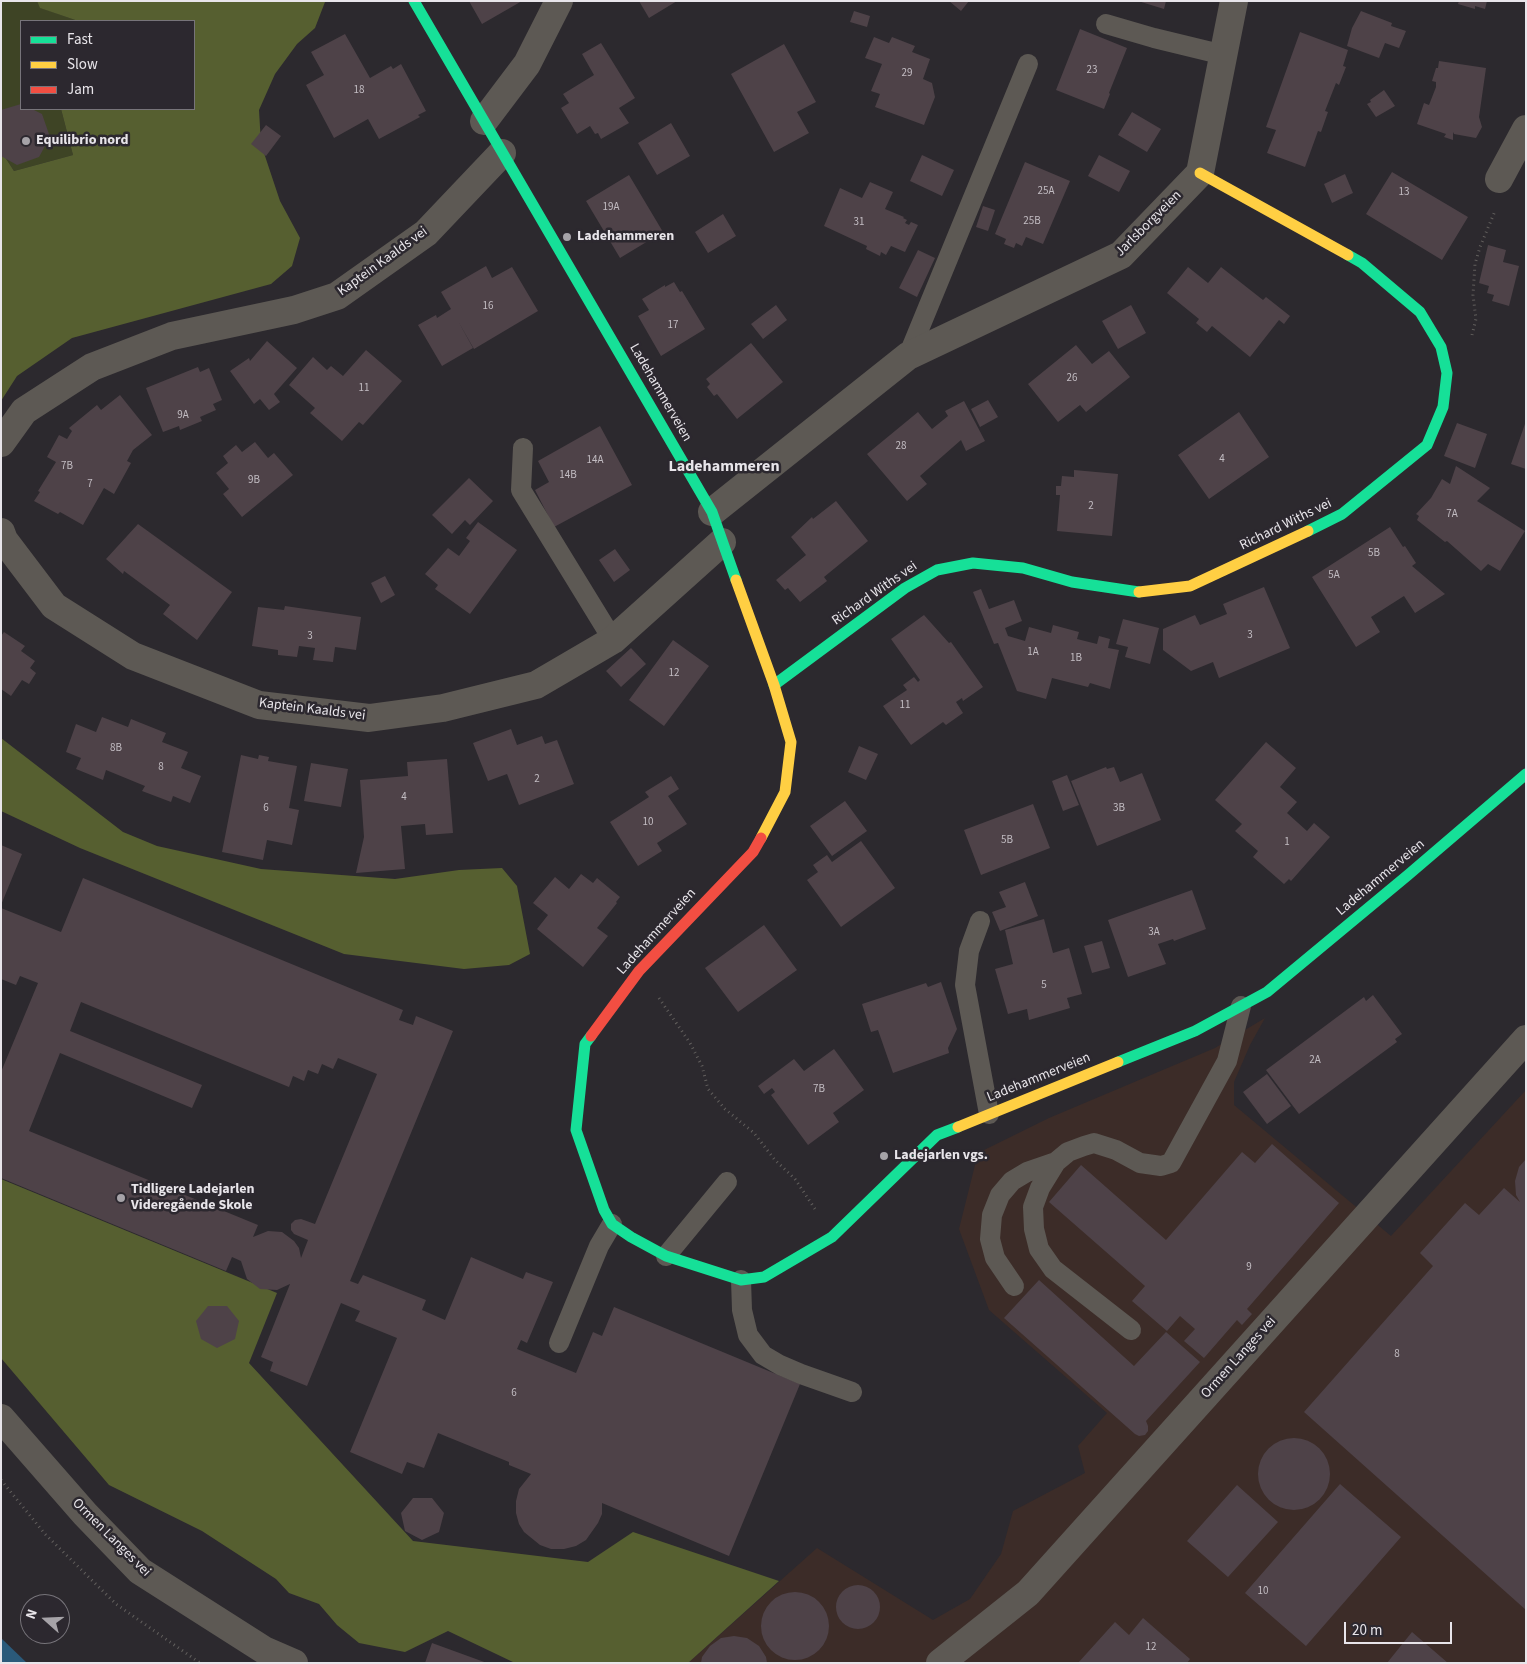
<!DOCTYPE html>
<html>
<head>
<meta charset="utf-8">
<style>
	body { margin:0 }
	#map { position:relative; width:1527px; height:1664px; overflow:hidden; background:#2c292e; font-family:"Source Sans 3",sans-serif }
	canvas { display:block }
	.frame { position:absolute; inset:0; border:2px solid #e8e5ea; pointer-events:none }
	.legend { position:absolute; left:20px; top:20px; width:175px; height:90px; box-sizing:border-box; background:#2c282f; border:1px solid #77747a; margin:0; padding:6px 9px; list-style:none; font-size:15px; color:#e8e5ea }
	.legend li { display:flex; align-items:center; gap:10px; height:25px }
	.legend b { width:25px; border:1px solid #77747a }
	.north { position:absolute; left:20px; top:1594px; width:50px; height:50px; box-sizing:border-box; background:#2c282f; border:1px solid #77747a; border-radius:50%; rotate:290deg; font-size:14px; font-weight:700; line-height:20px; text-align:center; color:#e8e5ea }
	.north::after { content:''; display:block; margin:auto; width:18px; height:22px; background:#a6a3a8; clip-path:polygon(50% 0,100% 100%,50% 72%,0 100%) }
	.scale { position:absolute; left:1344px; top:1622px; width:108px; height:22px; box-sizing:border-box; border:2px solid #e8e5ea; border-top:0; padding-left:6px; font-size:15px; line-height:18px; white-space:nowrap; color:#e8e5ea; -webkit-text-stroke:4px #2c282f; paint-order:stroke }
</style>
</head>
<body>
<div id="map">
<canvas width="1527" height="1664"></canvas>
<div class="frame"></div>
<ul class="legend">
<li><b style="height:6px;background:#16e098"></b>Fast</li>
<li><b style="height:6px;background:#ffcf43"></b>Slow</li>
<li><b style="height:6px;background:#f24e42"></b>Jam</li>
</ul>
<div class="north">N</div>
<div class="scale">20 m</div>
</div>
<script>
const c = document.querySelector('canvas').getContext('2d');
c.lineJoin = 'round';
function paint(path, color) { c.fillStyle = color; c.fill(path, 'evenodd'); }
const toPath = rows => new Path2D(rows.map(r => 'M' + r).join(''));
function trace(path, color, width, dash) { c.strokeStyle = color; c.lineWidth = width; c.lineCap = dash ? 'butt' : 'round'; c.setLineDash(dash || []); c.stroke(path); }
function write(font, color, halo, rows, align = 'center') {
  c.font = font + ' "Source Sans 3",sans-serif'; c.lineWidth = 5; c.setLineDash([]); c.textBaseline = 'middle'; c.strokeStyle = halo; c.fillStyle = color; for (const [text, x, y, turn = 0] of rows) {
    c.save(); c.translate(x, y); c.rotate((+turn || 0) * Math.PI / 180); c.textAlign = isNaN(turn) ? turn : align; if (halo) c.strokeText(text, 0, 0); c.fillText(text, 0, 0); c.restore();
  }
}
paint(toPath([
	[1265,1018,1250,1045,1234,1082,1234,1105,1391,1236,1526,1090,1526,1663,688,1663,817,1548,933,1620,970,1599,1001,1554,1013,1511,1085,1473,1078,1446,1107,1413,989,1310,959,1229,978,1153,1049,1118,1215,1048]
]), '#3c2c28');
paint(toPath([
	[1,1,37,1,41,8,78,21,21,21,21,109,61,109,73,155,14,171,1,151]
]), '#3e4425');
paint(toPath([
	[37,1,325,2,315,28,297,44,275,74,259,110,261,144,280,201,300,238,292,266,271,284,72,338,17,376,1,401,1,151,14,171,73,155,61,109,194,109,194,21,78,21,40,8],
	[1,738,123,832,157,846,261,869,395,879,459,870,502,868,517,886,530,954,509,965,464,969,344,954,80,848,1,811],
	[1,1179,277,1293,249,1363,413,1541,588,1562,633,1532,779,1581,688,1663,515,1663,448,1631,405,1652,359,1643,337,1625,319,1604,289,1593,276,1579,202,1531,109,1485,1,1358]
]), '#565f30');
paint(toPath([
	[1,1638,27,1663,1,1663]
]), '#2b5a7a');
paint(toPath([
	[469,1,522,1,482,24],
	[639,1,677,1,649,18],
	[949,1,969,1,961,11],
	[1138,1,1166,1,1164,9],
	[1459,1,1487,1,1485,9,1475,6,1475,9,1458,4],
	[854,11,870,16,867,27,850,22],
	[1361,11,1392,23,1391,26,1406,31,1399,48,1385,43,1379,58,1347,46,1352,28],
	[1080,29,1127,48,1109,93,1110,94,1104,109,1056,90],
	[1300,32,1348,50,1343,66,1346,67,1339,85,1336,83,1325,111,1328,112,1321,132,1318,131,1305,167,1267,153,1276,130,1266,127],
	[345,34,370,78,391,66,393,69,401,64,426,111,418,115,420,117,379,139,368,119,334,138,306,85,324,75,311,52],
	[874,37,889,43,892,37,915,46,912,52,930,59,923,79,932,83,935,97,924,125,875,107,880,94,871,91,882,64,865,58],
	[601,43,635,98,619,108,629,123,601,139,598,133,595,134,590,126,577,134,561,108,569,103,563,94,594,75,582,54],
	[784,44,816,102,797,112,809,133,774,152,731,74],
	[1439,61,1486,68,1479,117,1482,127,1476,138,1454,134,1453,132,1453,140,1444,137,1446,134,1417,124,1424,103,1429,105,1436,87,1436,82,1432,81,1436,68,1438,68],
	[1384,90,1395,106,1376,117,1367,104,1371,102,1370,100],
	[21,104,21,109,32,109,42,114,50,137,39,157,17,165,1,156,1,110],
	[1132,112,1161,129,1147,152,1118,135],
	[671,123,690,156,657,175,638,143],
	[266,125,281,136,266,156,251,144],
	[922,155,954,170,942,196,910,181],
	[1099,155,1130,171,1119,192,1088,176],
	[1025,162,1070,181,1043,244,1026,237,1022,246,1016,243,1014,248,1004,244,1006,239,995,234],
	[1392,172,1468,217,1442,260,1366,214],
	[1345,174,1353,193,1332,203,1324,184],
	[629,175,663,232,620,258,586,201],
	[870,182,893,192,885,209,904,217,903,218,907,220,905,223,909,225,911,222,918,225,905,252,891,246,886,255,881,252,880,256,866,249,867,246,824,226,840,188,862,198],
	[983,206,995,210,988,231,976,227],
	[723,214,736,236,708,253,695,232],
	[1488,245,1506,250,1503,262,1519,266,1509,306,1492,301,1494,295,1487,293,1489,286,1479,283],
	[918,250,935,258,917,297,899,288],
	[486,266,492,278,512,267,538,311,474,349,458,321,473,348,442,366,418,325,436,315,437,318,451,309,441,292],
	[1188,267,1208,283,1221,267,1263,300,1266,297,1290,316,1284,324,1279,320,1250,357,1212,326,1207,332,1196,323,1199,319,1167,293],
	[674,282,680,292,682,291,705,329,661,356,638,316,649,310,642,299,665,285,665,287],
	[776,305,787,320,763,339,751,324],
	[1131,305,1146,333,1118,349,1102,321],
	[267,341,297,368,274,394,280,402,269,410,260,399,254,404,230,371,249,358,250,361],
	[751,343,783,382,737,419,717,394,714,396,707,387,710,384,706,379],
	[1076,345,1092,364,1109,351,1130,377,1086,412,1080,405,1058,422,1028,384],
	[366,350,402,381,363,425,359,422,342,441,310,413,315,408,289,385,313,357,327,370,331,366,343,376],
	[198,367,200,372,209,368,222,400,213,404,216,410,200,417,202,421,180,430,179,426,163,432,146,388],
	[120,395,152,435,133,450,127,461,131,463,114,494,104,488,83,525,60,512,58,514,34,501,40,492,38,491,56,462,47,457,59,435,67,439,72,431,69,428,97,405,101,410],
	[988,400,998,417,980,427,971,409],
	[964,401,985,441,966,451,961,440,920,476,927,484,907,501,867,454,918,412,932,429,948,416,945,411],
	[1239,412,1269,457,1209,499,1178,455],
	[1526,421,1526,469,1511,464],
	[1457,423,1487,434,1475,468,1444,456],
	[600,426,632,485,554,527,535,490,549,482,538,461],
	[255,442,268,458,274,453,293,475,242,517,223,494,229,489,216,473,228,463,223,456,236,445,242,452],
	[1456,466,1490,488,1477,501,1525,531,1500,571,1488,564,1481,571,1447,541,1445,542,1417,520,1419,516,1416,514,1431,498,1442,479,1450,484],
	[1074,470,1118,474,1112,536,1057,531,1060,495,1056,495,1056,486,1061,486,1062,476,1074,477],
	[469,478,493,501,470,525,465,520,452,534,432,515],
	[836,501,868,541,824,577,827,581,800,602,788,588,785,590,776,580,806,555,791,537,812,517,813,519],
	[478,522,517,550,470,614,435,589,438,585,425,574,448,548,459,556,470,541,466,538],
	[138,524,232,592,197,640,163,614,170,605,124,571,123,574,106,559],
	[1390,527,1403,547,1405,546,1416,563,1412,566,1445,594,1415,613,1404,596,1371,617,1380,632,1356,647,1312,577],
	[615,549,630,570,614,582,599,560],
	[385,576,395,595,381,603,371,583],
	[1264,587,1290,648,1219,678,1213,662,1191,671,1163,650,1163,629,1195,615,1200,625,1227,614,1223,604],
	[981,589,989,609,1014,600,1022,621,1005,628,1008,636,1025,641,1029,627,1051,633,1053,625,1079,632,1077,639,1097,644,1099,636,1110,639,1108,648,1119,650,1110,689,1090,683,1088,687,1052,678,1046,699,1017,691,998,643,994,644,973,592],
	[285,606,361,617,356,650,335,647,333,662,313,660,315,648,299,646,297,657,278,655,278,650,252,646,258,607,284,610],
	[924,615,949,643,951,642,983,687,963,701,962,698,956,702,963,713,946,725,943,722,911,745,883,706,907,690,903,685,914,677,918,682,920,680,891,639],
	[1123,619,1159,628,1150,664,1125,657,1128,647,1116,644],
	[4,632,25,646,21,651,35,661,30,668,36,673,29,684,22,680,11,696,1,689,1,636],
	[673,640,709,666,664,726,629,700],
	[631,648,646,664,621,687,606,671],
	[102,717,128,727,131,719,166,733,162,742,188,752,181,768,201,776,190,803,173,796,171,802,142,791,145,786,106,770,103,780,76,769,81,758,66,752,76,724,96,732],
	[511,729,517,745,542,736,545,744,557,740,574,784,519,805,507,774,488,781,473,743],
	[1266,742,1296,768,1280,787,1297,802,1287,813,1307,831,1314,823,1330,837,1291,881,1289,879,1284,884,1253,857,1258,851,1235,831,1242,824,1215,800],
	[859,746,878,754,866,780,848,772],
	[241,755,258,759,259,755,269,757,268,761,297,766,289,808,299,810,292,845,267,840,263,860,222,852],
	[447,759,453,833,426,835,425,824,401,826,405,869,356,873,364,837,360,780,408,776,407,762],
	[311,763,348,769,341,807,304,801],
	[1106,767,1107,769,1114,767,1120,782,1142,773,1161,820,1097,846,1071,781],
	[1067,775,1079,805,1063,811,1052,781],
	[671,776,679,789,668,796,687,824,657,843,662,851,638,866,610,822,649,797,645,792],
	[845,801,867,831,832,856,810,826],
	[1033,804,1050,848,981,875,964,830],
	[861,841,895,888,841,927,807,880,818,872,813,865,827,855,832,862],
	[1,845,22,854,1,905],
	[581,874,593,883,597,878,620,897,616,902,617,903,597,928,608,936,583,967,537,929,548,915,533,903,555,877,569,889],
	[83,878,403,1010,399,1020,413,1025,416,1016,453,1031,350,1281,358,1284,363,1275,426,1300,422,1310,445,1320,471,1257,523,1279,526,1272,553,1282,527,1343,521,1340,517,1349,576,1373,593,1332,602,1336,614,1307,800,1384,729,1556,602,1503,602,1514,598,1523,586,1540,576,1546,564,1549,551,1549,540,1545,524,1532,519,1524,516,1513,516,1501,519,1489,531,1474,509,1465,509,1462,438,1433,424,1468,407,1462,402,1474,350,1452,397,1338,355,1321,360,1311,341,1303,307,1386,270,1371,273,1362,261,1357,290,1284,277,1290,260,1289,247,1279,241,1261,232,1257,226,1271,1,1178,1,1072,38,983,20,976,16,985,1,979,1,908,61,932],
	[81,1002,289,1087,293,1076,304,1081,308,1070,318,1074,322,1064,333,1069,338,1058,377,1074,315,1224,301,1219,295,1220,291,1224,291,1230,294,1234,308,1240,301,1258,299,1248,294,1241,282,1232,268,1231,253,1237,258,1225,29,1131,60,1053,192,1108,202,1085,70,1031],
	[1025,882,1038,916,1000,931,992,912,1006,907,999,892],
	[1192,890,1206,929,1174,941,1173,939,1158,944,1166,964,1128,977,1108,920],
	[1044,919,1053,953,1069,948,1082,994,1067,998,1070,1008,1029,1020,1027,1009,1008,1014,995,969,1013,964,1005,930],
	[764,925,797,970,738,1012,705,968],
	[1102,941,1110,968,1092,973,1084,946],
	[941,982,957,1029,948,1048,949,1053,893,1073,878,1030,871,1032,862,1004,926,983,928,987],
	[1373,995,1402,1034,1395,1039,1397,1042,1299,1114,1266,1070,1364,997,1366,1001],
	[834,1049,864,1090,833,1113,839,1122,808,1145,771,1095,775,1092,772,1088,764,1094,758,1086,794,1059,804,1071],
	[1267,1074,1291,1106,1267,1124,1243,1092],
	[1272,1144,1339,1203,1247,1309,1252,1314,1242,1325,1237,1320,1204,1358,1184,1341,1195,1329,1180,1316,1167,1331,1132,1301,1145,1286,1049,1202,1081,1165,1166,1240,1242,1152,1255,1163],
	[1526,1159,1526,1610,1304,1412,1433,1266,1420,1253,1465,1203,1479,1215,1504,1188,1520,1202,1516,1195,1515,1181,1519,1167],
	[1039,1280,1134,1366,1166,1332,1200,1362,1146,1421,1148,1426,1148,1431,1145,1435,1139,1436,1135,1434,1004,1318],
	[208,1306,227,1306,239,1321,235,1339,217,1348,201,1339,196,1321],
	'1258 1474a36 36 0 1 1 72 0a36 36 0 1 1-72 0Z',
	[1340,1484,1401,1537,1306,1646,1245,1593],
	[1237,1485,1278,1522,1228,1577,1187,1541],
	[413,1498,432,1498,444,1513,439,1532,422,1540,405,1531,401,1513],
	'836 1607a22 22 0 1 1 44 0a22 22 0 1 1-44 0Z',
	'761 1626a34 34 0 1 1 68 0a34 34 0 1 1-68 0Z',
	[1143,1618,1190,1659,1187,1663,1078,1663,1115,1622,1129,1635],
	[1412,1632,1448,1663,1387,1663],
	[734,1636,747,1638,759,1646,766,1657,767,1663,701,1663,702,1657,710,1646,721,1638],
	[432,1643,487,1663,425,1663]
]), '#4e4248');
trace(toPath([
	[1472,335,1476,319,1473,295,1475,264,1480,247,1495,211],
	[659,998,690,1043,702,1066,708,1089,725,1109,754,1133,775,1160,795,1179,815,1209],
	[1,1480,45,1534,116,1604,200,1663]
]), '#625f5d', 3, [1, 4]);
trace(toPath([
	[1106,24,1154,38,1224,55],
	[908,356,1028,64],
	[523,448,521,490,613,640],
	[980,921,969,951,965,985,989,1114],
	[666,1256,727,1182],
	[741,1280,742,1310,748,1335,763,1355,780,1365,801,1374,852,1392],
	[1014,1286,995,1258,990,1239,992,1215,1000,1195,1012,1181,1027,1172,1056,1162],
	[1131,1330,1053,1269,1039,1249,1034,1229,1033,1207,1040,1188,1056,1162,1068,1152,1084,1146,1094,1143,1116,1150,1140,1163,1161,1166,1171,1163,1227,1061,1241,1006],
	[559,1343,599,1246,612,1224]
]), '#5d5954', 20);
trace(toPath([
	[484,121,527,64,559,1],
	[1499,179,1526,129],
	[1,443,24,411,92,367,172,336,294,310,337,296,426,233,502,153],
	[712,512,908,356,1121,255,1200,173,1234,1],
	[1,532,4,540,54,606,133,656,259,705,369,718,443,708,536,685,613,640,722,542],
	[1,1418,85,1514,140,1571,264,1650,294,1663],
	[940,1663,1028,1593,1526,1039]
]), '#5d5954', 28);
trace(toPath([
	[414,1,712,512,736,580],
	[1308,531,1342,514,1427,445,1443,407,1447,373,1441,347,1420,312,1362,263,1348,255],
	[774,685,905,588,937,570,973,563,1023,568,1072,582,1139,592],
	[591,1036,585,1044,576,1130,604,1210,612,1224,631,1237,666,1256,741,1280,764,1277,832,1237,937,1135,958,1127],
	[1118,1062,1195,1031,1267,992,1408,875,1526,774]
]), '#16e098', 11);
trace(toPath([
	[1200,173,1348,255],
	[736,580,774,685,791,742,785,792,761,838],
	[1139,592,1190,586,1308,531],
	[958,1127,1118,1062]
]), '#ffcf43', 11);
trace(toPath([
	[591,1036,639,971,753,852,761,838]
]), '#f24e42', 11);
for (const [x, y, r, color] of [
	[26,141,5,"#a6a3a8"],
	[567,237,5,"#a6a3a8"],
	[884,1156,5,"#a6a3a8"],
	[121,1198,5,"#a6a3a8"]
]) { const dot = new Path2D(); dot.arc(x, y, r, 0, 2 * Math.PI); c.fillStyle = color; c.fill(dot); trace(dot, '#2c282f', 2); }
write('11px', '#c2bcc2', null, [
	["23",1092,71],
	["29",907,74],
	["18",359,91],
	["25A",1046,192],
	["13",1404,193],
	["19A",611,208],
	["25B",1032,222],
	["31",859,223],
	["16",488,307],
	["17",673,326],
	["26",1072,379],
	["11",364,389],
	["9A",183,416],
	["28",901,447],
	["4",1222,460],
	["14A",595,461],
	["7B",67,467],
	["14B",568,476],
	["9B",254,481],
	["7",90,485],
	["2",1091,507],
	["7A",1452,515],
	["5B",1374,554],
	["5A",1334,576],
	["3",1250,636],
	["3",310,637],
	["1A",1033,653],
	["1B",1076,659],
	["12",674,674],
	["11",905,706],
	["8B",116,749],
	["8",161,768],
	["2",537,780],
	["4",404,798],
	["6",266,809],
	["3B",1119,809],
	["10",648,823],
	["5B",1007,841],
	["1",1287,843],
	["3A",1154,933],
	["5",1044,986],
	["2A",1315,1061],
	["7B",819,1090],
	["9",1249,1268],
	["8",1397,1355],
	["6",514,1394],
	["10",1263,1592],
	["12",1151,1648]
]);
write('bold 14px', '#e8e5ea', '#2c282f', [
	["Equilibrio nord",36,141],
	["Ladehammeren",577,237],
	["Ladejarlen vgs.",894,1156],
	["Tidligere Ladejarlen",131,1190],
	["Videregående Skole",131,1206]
], 'left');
write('14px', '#e8e5ea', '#2c282f', [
	["Jarlsborgveien",1149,224,-45],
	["Kaptein Kaalds vei",383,262,-36],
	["Ladehammerveien",660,393,60],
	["Richard Withs vei",1286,525,-26],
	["Richard Withs vei",875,594,-35],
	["Kaptein Kaalds vei",312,710,7],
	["Ladehammerveien",1381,878,-40],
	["Ladehammerveien",657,932,-48],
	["Ladehammerveien",1039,1078,-22],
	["Ormen Langes vei",1239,1358,-48],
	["Ormen Langes vei",111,1538,45]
]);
write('bold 16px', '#e8e5ea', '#2c282f', [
	["Ladehammeren",724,467]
]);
</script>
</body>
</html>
